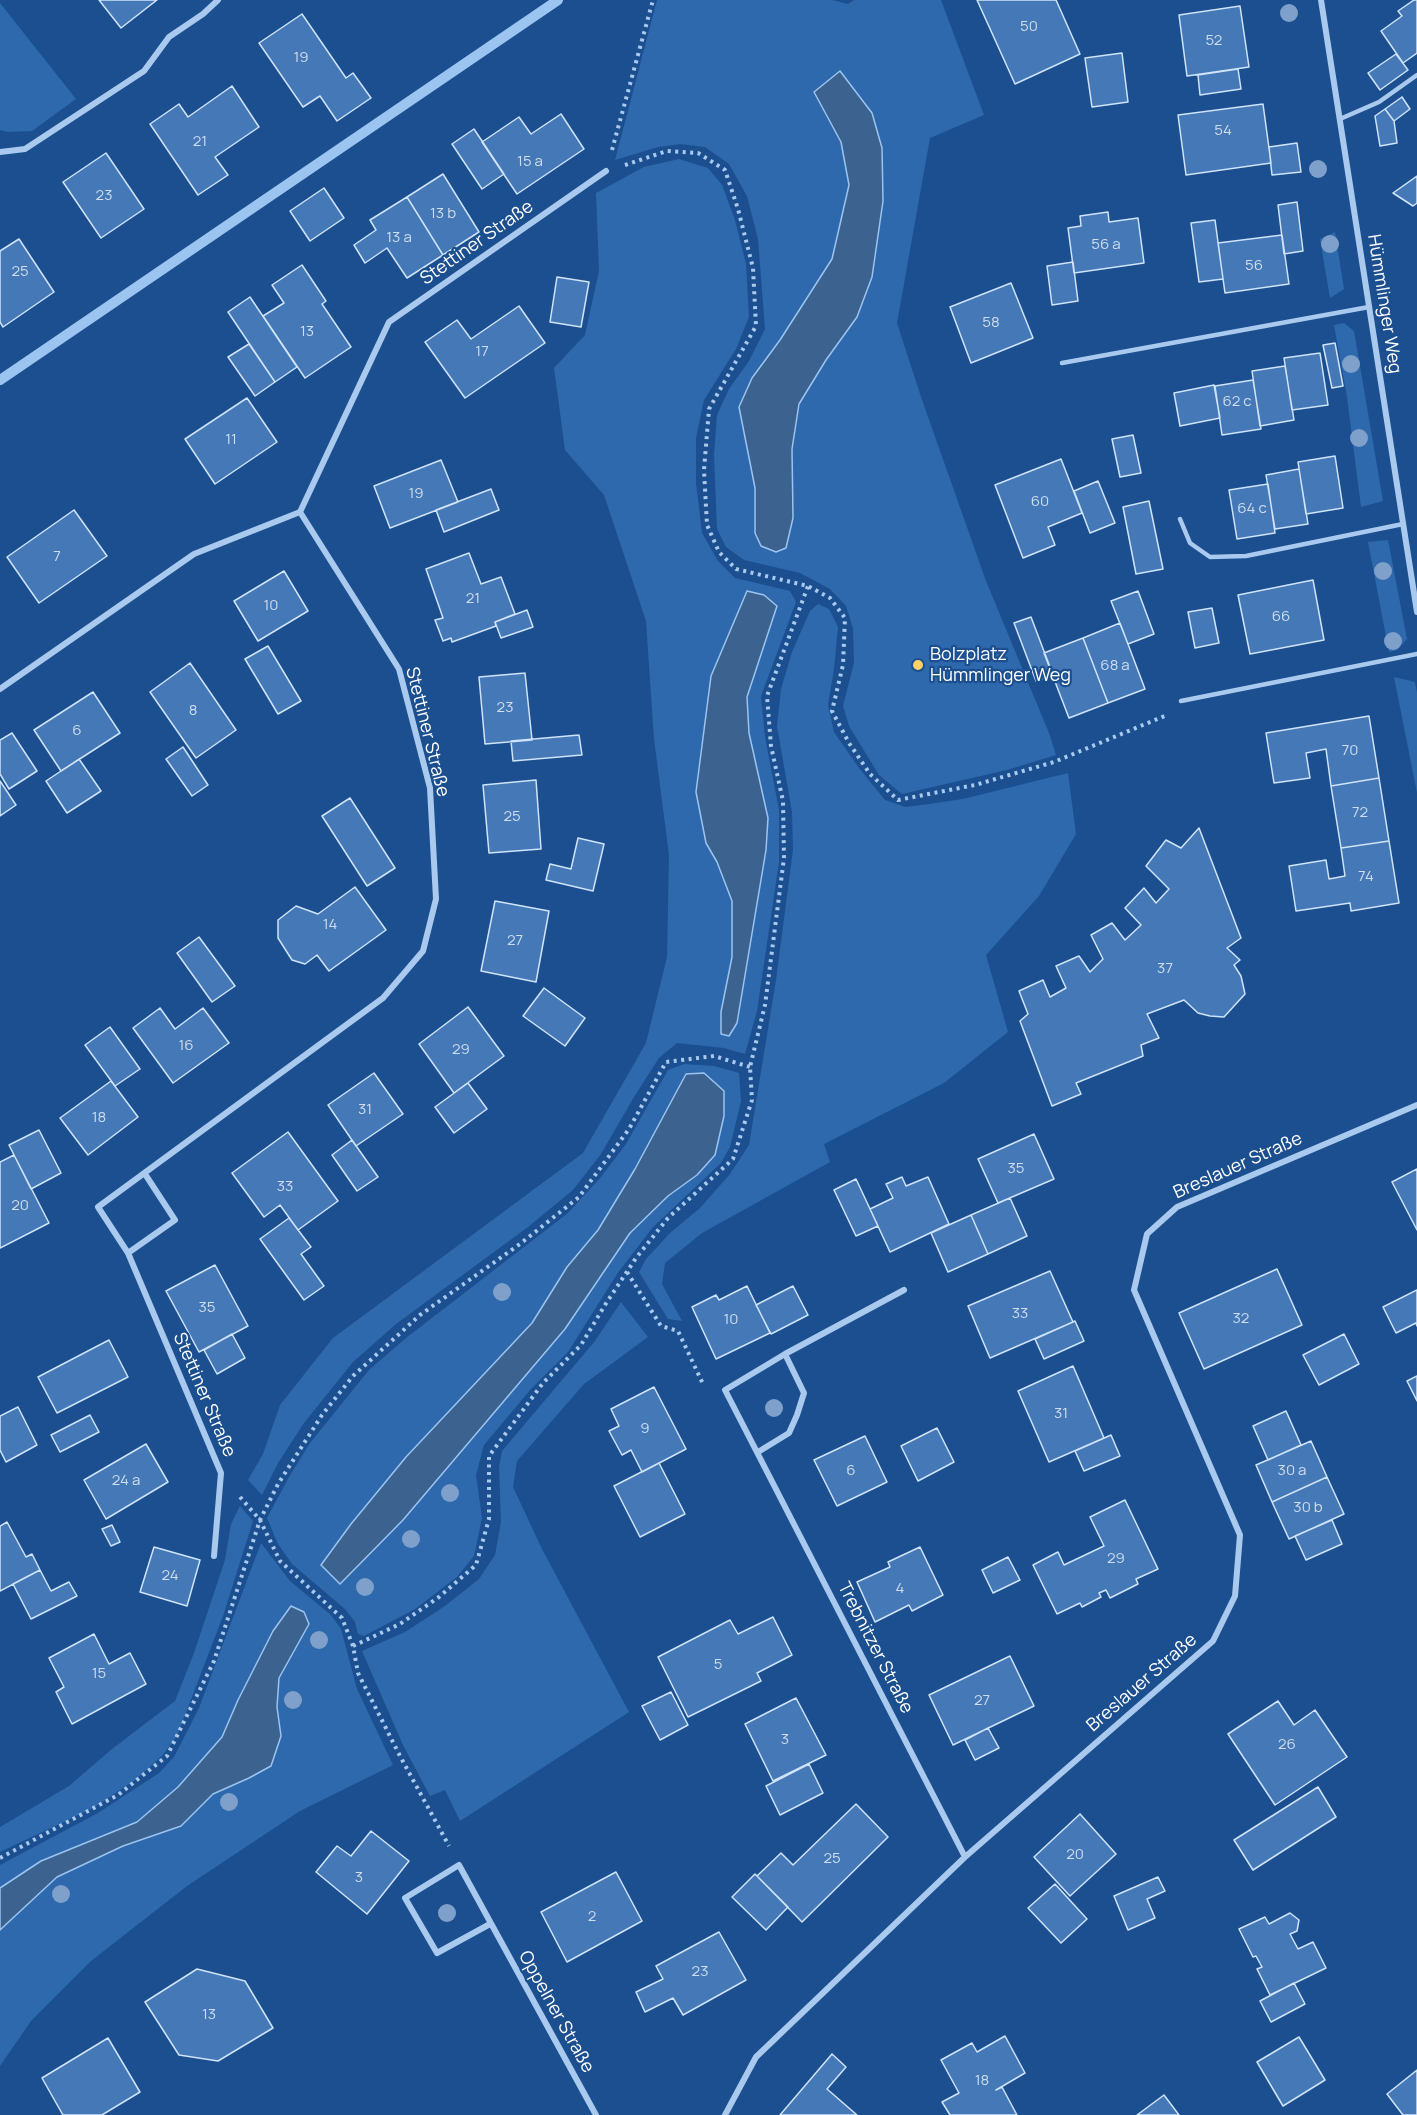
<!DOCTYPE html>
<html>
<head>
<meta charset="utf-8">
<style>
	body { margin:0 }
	canvas { display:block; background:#1b4f8f }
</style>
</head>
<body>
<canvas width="1417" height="2115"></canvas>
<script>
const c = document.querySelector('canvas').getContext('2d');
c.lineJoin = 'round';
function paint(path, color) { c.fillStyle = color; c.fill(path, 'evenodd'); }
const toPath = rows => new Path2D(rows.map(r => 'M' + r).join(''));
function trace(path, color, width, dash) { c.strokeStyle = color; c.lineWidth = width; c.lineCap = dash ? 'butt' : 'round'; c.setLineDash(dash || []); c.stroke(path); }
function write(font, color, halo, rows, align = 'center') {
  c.font = font + ' Manrope,sans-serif'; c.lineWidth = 4.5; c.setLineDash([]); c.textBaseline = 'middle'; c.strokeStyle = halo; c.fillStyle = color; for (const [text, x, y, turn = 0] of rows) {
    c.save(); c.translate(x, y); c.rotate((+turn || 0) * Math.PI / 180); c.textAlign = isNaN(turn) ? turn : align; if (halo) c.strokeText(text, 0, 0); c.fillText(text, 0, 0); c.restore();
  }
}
paint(toPath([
	[657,0,832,0,848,4,854,0,941,0,984,115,930,138,897,323,921,397,986,581,1049,733,1056,755,1007,770,902,794,879,775,849,726,843,706,854,663,853,628,846,606,830,589,800,573,744,560,726,547,717,529,714,455,717,415,729,389,749,361,765,329,758,239,747,196,729,164,705,147,680,144,658,147,615,160],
	[814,92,882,148,849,184,841,142],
	[0,3,76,99,32,131,8,132,0,130],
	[679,159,708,168,722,185,735,220,746,264,749,317,736,349,704,400,696,438,696,483,702,533,718,561,735,578,790,591,796,602,761,696,765,737,779,810,779,862,757,1011,745,1054,724,1048,677,1043,659,1058,634,1097,601,1154,573,1190,528,1227,396,1324,353,1362,304,1423,278,1463,262,1495,248,1480,263,1454,280,1405,333,1338,583,1153,646,1043,667,957,669,855,654,739,646,621,604,495,565,450,554,368,585,335,599,271,596,193,644,167],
	[1335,232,1344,289,1330,298,1320,239],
	[1344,323,1354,331,1383,501,1361,507,1347,397,1334,325],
	[1388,540,1407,639,1397,650,1389,652,1368,542],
	[818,604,829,609,838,627,834,669,828,705,834,732,859,768,885,800,905,807,929,804,963,799,1068,773,1076,834,1039,896,986,955,1008,1032,944,1083,824,1144,830,1162,702,1233,665,1263,662,1284,682,1321,668,1319,639,1272,646,1259,670,1233,700,1208,730,1174,749,1145,776,980,793,850,792,812,777,726,781,689,792,652,810,611],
	[1394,677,1415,682,1417,693,1417,793],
	[684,1064,714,1066,739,1073,741,1101,730,1147,721,1163,653,1227,617,1274,568,1352,531,1389,484,1445,476,1475,482,1518,474,1556,457,1577,415,1609,364,1636,358,1634,355,1622,345,1609,292,1564,278,1544,267,1518,289,1477,310,1443,369,1370,406,1338,568,1213,601,1177,626,1144,668,1070],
	[621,1302,648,1337,584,1384,517,1461,513,1487,542,1549,629,1712,460,1821,445,1790,430,1796,403,1745,362,1651,405,1632,445,1606,479,1579,495,1555,501,1522,499,1467,502,1451,595,1341],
	[240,1506,253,1521,223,1616,177,1736,162,1756,135,1780,93,1808,0,1852,0,1827,69,1786,112,1749,175,1701,194,1653,225,1560,231,1524],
	[261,1543,290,1581,331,1615,341,1629,357,1689,393,1765,300,1811,187,1886,91,1961,31,2021,0,2066,0,1865,98,1813,159,1773,174,1757,199,1708]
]), '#2e69ad');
const water = toPath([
	[840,71,872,113,882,148,883,201,872,277,857,317,826,360,799,404,792,449,793,518,786,548,776,552,761,546,755,533,755,488,739,407,752,378,780,340,832,259,849,185,841,142,814,92,840,71],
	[747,591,764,595,777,606,747,697,749,733,768,818,766,850,737,1023,729,1036,721,1034,721,1012,732,957,732,901,717,862,706,843,696,792,711,676,747,591],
	[704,1073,724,1091,724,1116,715,1155,697,1175,668,1196,630,1233,565,1329,403,1520,340,1584,321,1565,351,1524,406,1457,532,1323,567,1267,598,1230,635,1169,686,1074,704,1073],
	[291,1606,304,1612,309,1624,279,1678,277,1707,281,1736,271,1766,249,1778,213,1794,181,1826,123,1846,57,1877,0,1930,0,1888,41,1861,137,1822,178,1787,222,1737,238,1700,273,1631,291,1606]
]);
paint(water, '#3c6290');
trace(water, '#9cc4f0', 1.5);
trace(toPath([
	[0,380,558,0]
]), '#9cc4f0', 10);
const building = toPath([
	[99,0,157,0,121,28,99,0],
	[977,0,1056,0,1080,54,1015,84,977,0],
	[1414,0,1417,0,1417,53,1403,63,1381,31,1402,16,1398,11,1414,0],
	[1240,6,1249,67,1187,76,1179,15,1240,6],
	[302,14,346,78,353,73,371,98,337,121,320,96,303,107,259,43,302,14],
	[1122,53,1128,102,1092,107,1085,58,1122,53],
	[1396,54,1408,70,1380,90,1368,73,1396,54],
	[1238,69,1241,89,1200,95,1198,75,1238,69],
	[232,86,259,127,215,157,228,175,198,195,150,124,179,104,188,117,232,86],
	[1402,97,1410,109,1394,121,1385,109,1402,97],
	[1263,104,1271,163,1186,175,1178,115,1263,104],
	[1385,109,1394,121,1397,143,1380,146,1375,116,1385,109],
	[561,114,584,149,517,194,482,142,519,117,531,134,561,114],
	[474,129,504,174,482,189,452,144,474,129],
	[1297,143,1301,172,1272,175,1269,147,1297,143],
	[106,153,144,209,101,238,63,182,106,153],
	[443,174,479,232,443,255,407,197,443,174],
	[1417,176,1417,203,1413,206,1393,193,1417,176],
	[324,188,344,218,310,241,290,211,324,188],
	[407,197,443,255,407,278,387,248,365,263,354,245,376,230,370,220,407,197],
	[1297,202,1303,251,1284,254,1278,205,1297,202],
	[1108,212,1109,222,1138,218,1144,263,1074,273,1068,228,1081,226,1080,216,1108,212],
	[1215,220,1223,279,1199,282,1191,223,1215,220],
	[1282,235,1289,284,1225,293,1218,243,1282,235],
	[19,239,54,292,3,327,0,322,0,251,19,239],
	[1073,262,1078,301,1052,305,1047,266,1073,262],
	[302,265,326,301,322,304,351,347,305,378,263,316,284,303,272,285,302,265],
	[557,277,589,282,581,327,550,322,557,277],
	[1011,283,1033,338,971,363,950,307,1011,283],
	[250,297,297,367,275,382,228,312,250,297],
	[519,306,545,343,465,398,425,342,457,320,471,339,519,306],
	[1335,343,1343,386,1332,388,1323,345,1335,343],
	[249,344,275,382,255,396,228,357,249,344],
	[1320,353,1328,405,1292,410,1284,358,1320,353],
	[1285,366,1294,420,1260,426,1252,371,1285,366],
	[1253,380,1261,429,1222,435,1215,386,1253,380],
	[1214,385,1220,418,1180,426,1174,393,1214,385],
	[247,398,277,442,215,484,185,439,247,398],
	[1133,435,1141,473,1120,477,1112,439,1133,435],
	[1335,456,1343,508,1306,514,1298,462,1335,456],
	[1061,459,1082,513,1048,527,1055,545,1023,558,995,485,1061,459],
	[441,460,458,502,390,528,374,486,441,460],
	[1299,469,1308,524,1275,529,1266,475,1299,469],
	[1098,481,1115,523,1090,533,1074,491,1098,481],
	[1268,484,1275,533,1237,539,1229,490,1268,484],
	[491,489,499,510,444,532,436,510,491,489],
	[1149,501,1163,569,1136,574,1123,507,1149,501],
	[74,510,107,556,39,603,7,557,74,510],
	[469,553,481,584,501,577,515,614,495,622,496,626,452,642,451,638,443,641,435,620,443,618,426,569,469,553],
	[284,571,308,611,258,641,234,601,284,571],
	[1313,580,1324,640,1250,654,1238,595,1313,580],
	[1138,591,1154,634,1128,644,1111,601,1138,591],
	[1212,608,1219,643,1195,648,1188,612,1212,608],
	[527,610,533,627,501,638,495,622,527,610],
	[1031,617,1053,675,1036,681,1014,623,1031,617],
	[1120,623,1145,689,1108,703,1083,638,1120,623],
	[1083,638,1108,703,1069,718,1044,653,1083,638],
	[268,646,301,701,278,714,245,659,268,646],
	[190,663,236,730,196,758,150,692,190,663],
	[525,673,532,740,485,744,479,677,525,673],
	[93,692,120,733,61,771,34,730,93,692],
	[1369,716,1379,778,1331,786,1326,749,1306,753,1310,778,1274,783,1266,733,1369,716],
	[12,733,37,771,9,789,0,774,0,740,12,733],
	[579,735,582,755,513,761,511,741,579,735],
	[183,747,208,785,192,796,166,759,183,747],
	[79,759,101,791,67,813,46,781,79,759],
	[1379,778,1389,841,1341,848,1331,786,1379,778],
	[536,780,541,849,489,853,483,785,536,780],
	[0,781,16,805,0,816,0,781],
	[350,798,395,868,367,886,322,816,350,798],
	[1199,828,1241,938,1227,948,1240,960,1234,965,1241,976,1245,994,1224,1017,1210,1016,1198,1013,1184,1000,1147,1014,1159,1038,1141,1045,1143,1056,1076,1083,1081,1094,1052,1106,1020,1021,1028,1014,1019,991,1043,980,1050,997,1066,988,1056,966,1079,956,1090,972,1103,959,1091,935,1112,923,1125,940,1141,925,1125,908,1144,888,1156,903,1169,889,1146,866,1166,840,1181,848,1199,828],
	[578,838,604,844,593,891,546,880,550,864,571,869,578,838],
	[1389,841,1399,903,1351,911,1350,903,1296,911,1289,866,1326,860,1329,879,1345,876,1341,848,1389,841],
	[355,887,386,930,329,971,317,955,305,964,292,960,278,938,278,920,296,906,318,914,355,887],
	[495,901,549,911,536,982,481,971,495,901],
	[199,937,235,986,212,1002,177,953,199,937],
	[544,988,585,1018,565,1046,523,1016,544,988],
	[468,1007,504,1056,454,1093,419,1044,468,1007],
	[160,1008,175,1029,203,1008,229,1043,173,1083,133,1028,160,1008],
	[110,1027,140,1069,115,1086,85,1045,110,1027],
	[374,1073,403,1114,356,1146,328,1105,374,1073],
	[111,1081,138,1117,88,1155,60,1118,111,1081],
	[468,1083,487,1109,454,1133,435,1107,468,1083],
	[39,1130,61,1173,31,1189,9,1145,39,1130],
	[288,1132,338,1201,298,1230,280,1205,264,1217,232,1173,288,1132],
	[1034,1134,1054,1179,998,1203,978,1159,1034,1134],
	[352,1140,378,1177,357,1191,332,1155,352,1140],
	[14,1155,49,1223,0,1248,0,1162,14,1155],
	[1417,1169,1417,1230,1392,1182,1417,1169],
	[902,1177,906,1186,928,1177,949,1224,890,1252,870,1209,893,1198,886,1184,902,1177],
	[856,1179,878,1226,856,1236,834,1190,856,1179],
	[1010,1198,1027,1236,988,1254,971,1215,1010,1198],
	[971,1215,988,1254,948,1272,931,1233,971,1215],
	[289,1218,311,1247,301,1254,324,1286,304,1300,260,1239,289,1218],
	[215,1265,248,1326,199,1352,166,1291,215,1265],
	[1277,1269,1302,1325,1204,1369,1179,1313,1277,1269],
	[1050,1271,1073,1322,990,1358,968,1306,1050,1271],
	[747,1286,770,1333,716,1359,692,1307,716,1295,719,1300,747,1286],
	[793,1286,808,1315,771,1334,756,1305,793,1286],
	[1417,1290,1417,1326,1416,1323,1396,1333,1383,1307,1417,1290],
	[1075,1321,1084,1341,1044,1359,1035,1339,1075,1321],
	[232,1334,245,1358,217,1374,204,1350,232,1334],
	[1344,1334,1359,1364,1319,1385,1303,1355,1344,1334],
	[109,1340,128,1377,57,1413,38,1377,109,1340],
	[1073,1366,1104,1438,1049,1462,1018,1391,1073,1366],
	[1417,1376,1417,1401,1407,1381,1417,1376],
	[654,1387,686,1449,642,1472,631,1450,622,1455,609,1431,619,1426,611,1409,654,1387],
	[18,1407,37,1445,6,1462,0,1450,0,1416,18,1407],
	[1286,1411,1301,1445,1268,1460,1253,1426,1286,1411],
	[90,1415,99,1432,60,1452,51,1435,90,1415],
	[937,1428,954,1462,918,1481,901,1446,937,1428],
	[1111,1435,1120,1456,1084,1471,1075,1451,1111,1435],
	[865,1436,887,1482,837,1506,814,1460,865,1436],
	[1311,1441,1327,1477,1272,1502,1256,1465,1311,1441],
	[146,1444,168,1482,106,1519,84,1480,146,1444],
	[659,1463,685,1514,640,1537,614,1486,659,1463],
	[1327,1477,1344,1514,1289,1539,1272,1502,1327,1477],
	[1125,1500,1158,1569,1136,1579,1138,1584,1110,1598,1106,1590,1099,1593,1101,1597,1082,1607,1080,1603,1057,1614,1033,1565,1058,1552,1064,1565,1104,1546,1090,1517,1125,1500],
	[1332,1520,1342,1544,1306,1560,1295,1536,1332,1520],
	[7,1522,26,1557,32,1554,40,1570,0,1591,0,1526,7,1522],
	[112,1525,120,1542,111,1546,102,1529,112,1525],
	[154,1547,200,1560,187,1606,140,1592,154,1547],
	[920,1547,943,1595,912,1611,909,1605,875,1622,857,1582,890,1567,888,1562,920,1547],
	[1008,1557,1020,1580,993,1593,982,1570,1008,1557],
	[40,1570,51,1591,69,1582,77,1596,31,1619,13,1584,40,1570],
	[773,1617,792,1655,757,1673,761,1681,688,1717,658,1657,730,1620,738,1634,773,1617],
	[94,1634,109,1664,130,1653,146,1684,72,1724,56,1692,64,1687,49,1658,94,1634],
	[1010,1656,1034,1706,953,1745,929,1695,1010,1656],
	[671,1692,688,1725,660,1740,642,1706,671,1692],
	[796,1698,826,1755,773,1781,745,1724,796,1698],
	[1278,1701,1294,1725,1315,1710,1347,1757,1275,1805,1228,1734,1278,1701],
	[988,1728,999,1748,975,1760,965,1740,988,1728],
	[809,1764,823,1793,780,1815,766,1786,809,1764],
	[1318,1787,1336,1817,1253,1870,1234,1840,1318,1787],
	[856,1804,888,1837,802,1922,757,1876,781,1853,793,1865,856,1804],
	[1080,1814,1116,1854,1070,1896,1034,1857,1080,1814],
	[371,1831,409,1861,367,1914,316,1872,337,1846,351,1856,371,1831],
	[616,1872,642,1921,567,1962,541,1912,616,1872],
	[755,1874,788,1907,766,1930,732,1897,755,1874],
	[1158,1877,1165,1891,1147,1899,1155,1918,1128,1930,1114,1896,1158,1877],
	[1055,1884,1087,1919,1061,1943,1028,1908,1055,1884],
	[1290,1913,1299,1920,1297,1931,1290,1934,1298,1949,1313,1942,1326,1968,1270,1995,1257,1969,1262,1967,1256,1956,1253,1957,1239,1929,1265,1917,1269,1924,1290,1913],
	[719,1932,746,1980,683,2015,673,1998,645,2012,636,1992,663,1979,656,1966,719,1932],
	[197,1969,245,1981,273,2028,218,2061,179,2055,145,2002,197,1969],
	[1294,1983,1305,2004,1271,2022,1260,2001,1294,1983],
	[1005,2036,1025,2073,996,2090,1002,2087,1017,2115,950,2115,942,2102,959,2093,941,2060,972,2043,977,2052,1005,2036],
	[1299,2037,1325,2080,1283,2106,1257,2062,1299,2037],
	[108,2038,140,2092,102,2115,63,2115,42,2078,108,2038],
	[832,2054,846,2067,827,2089,857,2115,780,2115,832,2054],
	[1417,2070,1417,2115,1403,2115,1387,2094,1417,2070],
	[1164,2095,1179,2115,1137,2115,1164,2095]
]);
paint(building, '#4478b7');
trace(building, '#cfe3fa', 1.5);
trace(toPath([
	[612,150,653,0],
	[625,165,667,151,698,153,725,170,738,209,753,268,756,326,709,409,704,470,707,525,719,552,736,569,808,586,830,598,845,618,843,665,832,711,849,743,870,774,898,800,975,785,1054,762,1167,715],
	[627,1272,661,1326,678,1331,704,1386],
	[240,1497,260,1520,280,1561,342,1618,353,1646,358,1673,400,1756,449,1846],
	[353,1646,400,1624,439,1597,476,1565,489,1519,489,1456,543,1383,581,1345,605,1305,636,1258,668,1218,733,1159,752,1100,750,1067,765,1005,784,858,783,801,771,746,767,696,808,586],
	[0,1858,118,1795,167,1756,214,1661,260,1520,278,1484,322,1415,353,1376,420,1315,520,1244,579,1197,629,1129,666,1062,714,1056,750,1067]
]), '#a9c9ee', 4, [3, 4.5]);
trace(toPath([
	[1340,119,1379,102,1417,75],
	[1062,363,1369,307],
	[1180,519,1190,543,1210,557,1246,556,1403,524],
	[1181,701,1417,654]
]), '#a9c9ee', 4.5);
trace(toPath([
	[1321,0,1417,612],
	[0,152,25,149,144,71,169,37,203,14,218,0],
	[300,512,389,322,606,171],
	[0,689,194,554,300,512,399,669,430,788,436,899,423,951,383,998,98,1207,128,1253,175,1220,145,1174],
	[128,1253,221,1473,214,1556],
	[904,1290,785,1354,725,1390,965,1857],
	[758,1452,789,1433,797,1415,804,1393,785,1354],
	[490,1924,437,1953,405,1898,459,1865,596,2115],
	[725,2115,756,2057,965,1857,1213,1641,1235,1596,1240,1535,1134,1290,1147,1234,1177,1207,1417,1105]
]), '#a9c9ee', 6);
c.fillStyle = '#7ea0ca';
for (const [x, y] of [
	[1289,13],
	[1318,169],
	[1330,244],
	[1351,364],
	[1359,438],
	[1383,571],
	[1393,641],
	[502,1292],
	[774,1408],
	[450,1493],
	[411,1539],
	[365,1587],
	[319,1640],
	[293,1700],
	[229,1802],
	[61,1894],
	[447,1913]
]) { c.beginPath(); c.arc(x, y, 9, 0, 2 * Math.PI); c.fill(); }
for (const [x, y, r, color] of [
	[918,665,6,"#ffd166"]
]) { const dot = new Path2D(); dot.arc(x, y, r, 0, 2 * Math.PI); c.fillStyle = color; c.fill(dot); trace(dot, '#1b4f8f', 2); }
write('15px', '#d0dded', null, [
	["50",1029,27],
	["52",1214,41],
	["19",301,58],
	["54",1223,131],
	["21",200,142],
	["15 a",530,162],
	["23",104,196],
	["13 b",443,214],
	["13 a",399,238],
	["56 a",1106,245],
	["56",1254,266],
	["25",20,272],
	["58",991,323],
	["13",307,332],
	["17",482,352],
	["62 c",1237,402],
	["11",231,440],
	["19",416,494],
	["60",1040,502],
	["64 c",1252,509],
	["7",57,557],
	["21",473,599],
	["10",271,606],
	["66",1281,617],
	["68 a",1115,666],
	["23",505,708],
	["8",193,711],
	["6",77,731],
	["70",1350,751],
	["72",1360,813],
	["25",512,817],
	["74",1366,877],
	["14",330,925],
	["27",515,941],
	["37",1165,969],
	["16",186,1046],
	["29",461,1050],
	["31",365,1110],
	["18",99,1118],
	["35",1016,1169],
	["33",285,1187],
	["20",20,1206],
	["35",207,1308],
	["33",1020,1314],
	["32",1241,1319],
	["10",731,1320],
	["31",1061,1414],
	["9",645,1429],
	["6",851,1471],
	["30 a",1292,1471],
	["24 a",126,1481],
	["30 b",1308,1508],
	["29",1116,1559],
	["24",170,1576],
	["4",900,1589],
	["5",718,1665],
	["15",99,1674],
	["27",982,1701],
	["3",785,1740],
	["26",1287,1745],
	["20",1075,1855],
	["25",832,1859],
	["3",359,1878],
	["2",592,1917],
	["23",700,1972],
	["13",209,2015],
	["18",982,2081]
]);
write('18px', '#fff', '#1b4f8f', [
	["Stettiner Straße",477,243,-35],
	["Hümmlinger Weg",1384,304,81],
	["Stettiner Straße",427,732,76],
	["Breslauer Straße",1238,1166,-24],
	["Stettiner Straße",204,1395,67],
	["Trebnitzer Straße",875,1648,63],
	["Breslauer Straße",1142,1683,-41],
	["Oppelner Straße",556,2012,61]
]);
write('18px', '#fff', '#1b4f8f', [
	["Bolzplatz",930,655],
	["Hümmlinger Weg",930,676]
], 'left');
</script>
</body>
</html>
